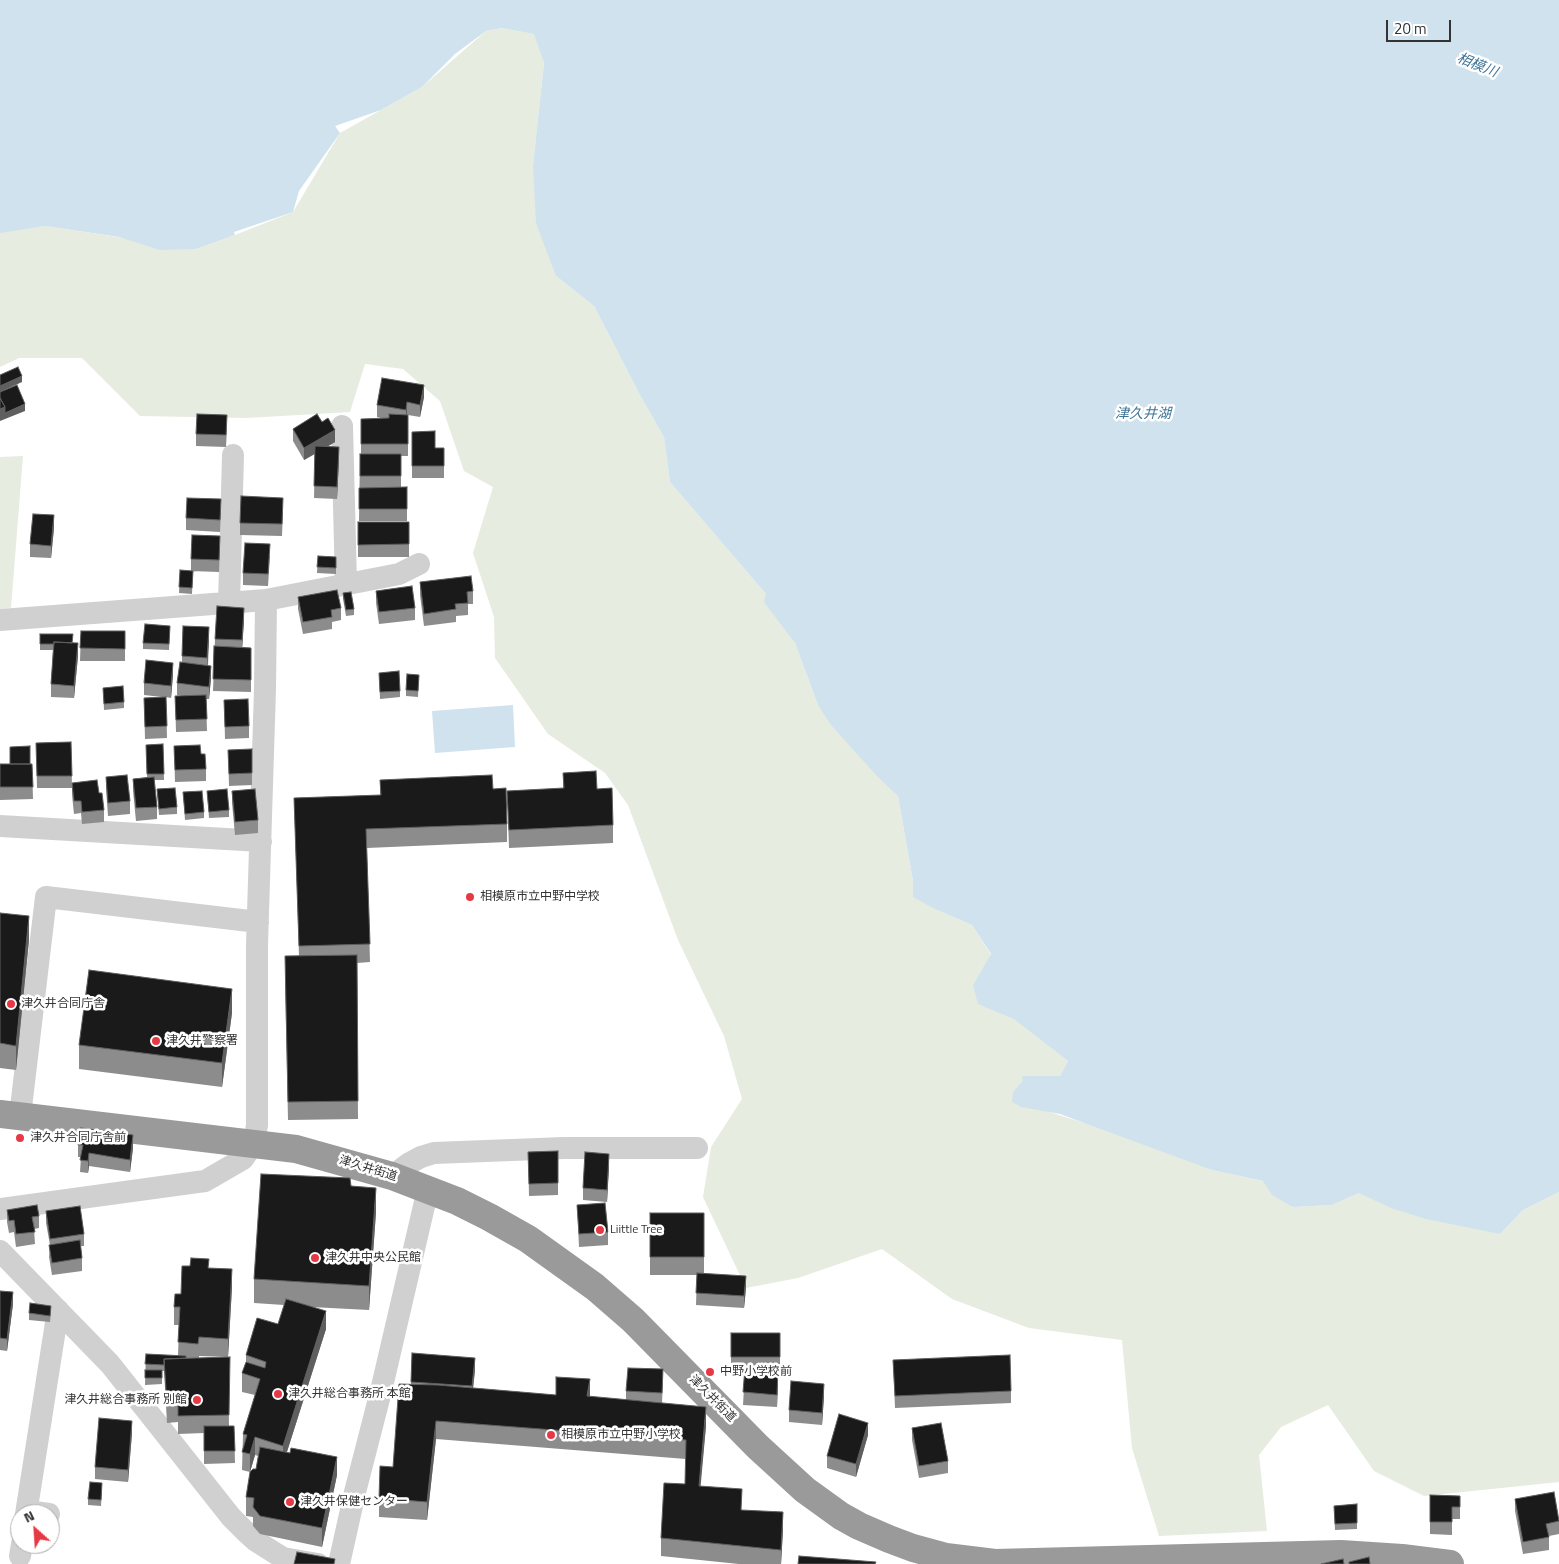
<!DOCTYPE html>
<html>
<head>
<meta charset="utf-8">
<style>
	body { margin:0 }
	#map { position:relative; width:1559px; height:1564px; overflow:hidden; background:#fff; font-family:"Titillium Web",sans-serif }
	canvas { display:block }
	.north { position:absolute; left:10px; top:1504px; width:50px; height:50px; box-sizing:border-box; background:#fff; border:1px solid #adadad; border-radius:50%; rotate:334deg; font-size:14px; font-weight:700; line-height:20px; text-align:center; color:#333 }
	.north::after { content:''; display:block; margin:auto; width:18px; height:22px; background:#e63946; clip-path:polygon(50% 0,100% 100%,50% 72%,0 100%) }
	.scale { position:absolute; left:1386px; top:20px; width:65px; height:22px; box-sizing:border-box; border:2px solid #333; border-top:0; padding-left:6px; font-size:15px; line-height:18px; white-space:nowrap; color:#333; -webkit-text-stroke:4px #fff; paint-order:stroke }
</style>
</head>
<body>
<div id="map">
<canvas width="1559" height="1564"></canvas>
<div class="north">N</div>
<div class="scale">20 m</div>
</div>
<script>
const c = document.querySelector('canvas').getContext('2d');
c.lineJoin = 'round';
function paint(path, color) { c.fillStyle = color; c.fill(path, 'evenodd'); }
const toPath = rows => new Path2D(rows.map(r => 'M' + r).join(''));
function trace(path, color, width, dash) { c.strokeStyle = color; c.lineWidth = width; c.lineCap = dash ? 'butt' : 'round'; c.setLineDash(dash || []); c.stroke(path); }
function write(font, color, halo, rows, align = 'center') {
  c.font = font + ' "Titillium Web","Noto Sans JP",sans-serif'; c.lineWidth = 5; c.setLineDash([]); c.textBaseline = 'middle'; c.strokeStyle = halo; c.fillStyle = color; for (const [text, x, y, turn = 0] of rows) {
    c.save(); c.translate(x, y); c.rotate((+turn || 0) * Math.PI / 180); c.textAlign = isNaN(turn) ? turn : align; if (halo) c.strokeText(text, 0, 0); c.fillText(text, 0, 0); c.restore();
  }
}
paint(toPath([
	[502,28,535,34,544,63,533,165,556,276,594,306,640,395,664,437,670,482,766,594,795,643,818,705,898,796,913,881,937,910,972,925,991,955,973,985,1068,1061,1060,1076,1020,1103,1156,1145,1212,1170,1263,1181,1293,1207,1332,1205,1359,1193,1500,1234,1523,1210,1559,1192,1559,1482,1424,1496,1374,1471,1328,1405,1281,1427,1259,1455,1267,1531,1159,1536,1132,1448,1122,1340,1029,1328,952,1299,882,1249,798,1278,746,1288,703,1197,711,1147,742,1099,724,1036,678,940,628,805,605,773,548,734,495,658,494,617,473,553,493,487,464,471,440,401,403,369,365,364,350,412,246,418,140,416,82,358,19,358,0,367,0,232,45,226,196,249,235,235,293,212,340,133,422,87,486,31],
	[23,456,11,608,0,609,0,457]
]), '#e6ecdf');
paint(toPath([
	[0,0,1559,0,1559,1192,1523,1210,1500,1234,1426,1219,1391,1208,1359,1193,1332,1205,1293,1207,1272,1195,1263,1181,1212,1170,1060,1114,1021,1107,1012,1102,1013,1092,1023,1081,1022,1076,1060,1076,1068,1061,1014,1019,978,1004,973,985,991,954,972,925,937,910,913,897,913,881,898,796,877,776,831,725,818,705,795,643,764,602,766,594,670,482,664,437,640,395,594,306,556,276,536,223,533,165,544,63,534,34,502,28,486,31,455,54,422,87,381,110,335,126,340,133,299,191,293,212,234,232,235,235,196,249,160,250,119,237,45,226,0,233],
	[513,705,515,747,435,753,432,711]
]), '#cfe2ee');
trace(toPath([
	[342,426,346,584],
	[266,600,399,574,419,564],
	[229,603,233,455],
	[0,620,266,600,265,689,257,945,257,1125,254,1143,243,1159,205,1181,0,1209],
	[0,826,261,841],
	[20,1116,46,897,258,922],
	[392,1176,408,1164,421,1157,434,1153,564,1148,697,1148],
	[0,1251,110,1364,231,1517,245,1531,256,1541,283,1558,318,1564],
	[27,1511,49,1514],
	[26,1514,58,1310],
	[20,1556,22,1544],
	[339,1564,355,1492,381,1391,428,1189]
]), '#d0d0d0', 22);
trace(toPath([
	[0,1114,296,1149,392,1176,457,1201,489,1217,528,1239,595,1287,633,1320,758,1447,805,1490,841,1516,859,1526,889,1539,913,1548,946,1557,995,1563,1341,1554,1402,1558,1450,1564]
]), '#9a9a9a', 28);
paint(toPath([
	[424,397,420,417,408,415,408,456,401,456,401,487,407,487,407,521,359,521,360,454,361,454,361,419,384,419,377,417,377,405],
	[227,428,226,447,196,446,196,434],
	[293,429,335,442,327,447,339,459,337,499,314,498,315,454,304,460,293,441],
	[412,432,435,448,444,448,444,478,412,478],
	[283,510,282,536,240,535,240,523],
	[221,512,220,532,186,530,186,518],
	[358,522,409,522,409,557,358,557],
	[54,528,51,558,30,557,30,544],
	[220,548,219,572,191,571,191,559],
	[270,556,268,586,243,585,243,573],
	[318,556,336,557,336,574,317,573],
	[180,570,193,571,192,594,179,593],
	[420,582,473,591,473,604,468,604,468,615,456,616,456,622,424,626,420,595],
	[376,591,415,608,415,620,379,624,376,603],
	[343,593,354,609,354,615,346,616,343,599],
	[298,597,341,608,341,620,332,622,332,629,303,634,298,609],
	[244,620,242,647,251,648,251,692,213,691,215,639],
	[170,626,169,650,143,649,143,643],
	[81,631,125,631,125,661,80,661],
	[40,634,73,643,78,656,74,698,51,697,51,684,53,650,40,650],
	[209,640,208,666,211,678,209,699,206,699,207,731,176,732,175,696,184,696,177,695,177,683,182,663,182,656],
	[379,673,400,691,400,697,380,699],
	[173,675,171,698,166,697,167,738,145,739,144,698,162,697,144,695,144,683],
	[419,675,418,697,406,696,406,690],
	[103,688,124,702,124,708,104,710],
	[224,700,249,726,249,738,225,739],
	[71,742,72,788,37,788,36,743],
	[163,744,164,780,154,780,157,807,157,819,136,821,133,791,133,779,147,777,146,745],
	[174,746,201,754,206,769,206,781,175,782],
	[228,750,252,773,252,785,229,786],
	[0,764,32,764,33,799,0,800],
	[563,773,613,825,613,843,509,848,507,791,563,789],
	[106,777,130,801,130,814,108,816,106,789],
	[380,780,493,789,507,824,507,842,367,848,370,962,357,963,358,1119,288,1120,285,975,299,956,294,798,380,795],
	[72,783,99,793,104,810,104,822,82,824,81,813,74,814,72,795],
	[157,789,177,807,177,814,159,815],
	[207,791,229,810,229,817,209,818],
	[232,791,258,820,258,833,235,835,232,803],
	[183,792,204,812,204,818,185,820],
	[0,913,29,940,16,1070,0,1068],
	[232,1013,222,1087,79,1069,79,1045],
	[78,1145,133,1148,130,1172,89,1166,88,1173,80,1172,81,1157,78,1157],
	[558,1151,558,1195,529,1196,528,1152],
	[609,1166,607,1202,583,1200,583,1188],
	[351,1186,376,1212,369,1310,311,1307,326,1329,287,1452,337,1475,322,1547,260,1534,253,1526,253,1517,246,1516,246,1497,256,1469,258,1456,255,1455,250,1472,242,1470,243,1434,255,1395,242,1392,242,1373,246,1363,246,1355,278,1324,284,1305,254,1303,254,1279],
	[577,1205,608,1232,608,1245,579,1247],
	[7,1210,39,1216,39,1228,34,1229,35,1244,16,1247,14,1232,9,1233,7,1222],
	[46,1211,84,1234,84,1246,80,1246,82,1258,82,1271,52,1275,49,1257,50,1245,46,1223],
	[650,1213,704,1213,704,1273,746,1288,744,1308,696,1305,697,1275,650,1275],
	[209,1268,232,1287,228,1357,229,1426,234,1426,235,1463,204,1464,204,1433,178,1434,178,1422,167,1423,164,1371,162,1371,162,1384,145,1385,146,1354,178,1356,179,1325,174,1325,174,1307,181,1294],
	[199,1356,228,1357,199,1358],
	[0,1291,13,1304,7,1351,0,1350],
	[51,1312,50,1322,29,1320,29,1313],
	[731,1333,780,1333,780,1369,778,1369,777,1407,743,1405,745,1370,731,1370],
	[412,1353,475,1370,473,1388,556,1395,590,1397,626,1400,626,1391,663,1381,662,1403,706,1426,700,1486,741,1510,783,1530,781,1564,739,1564,661,1556,661,1538,685,1484,686,1459,436,1439,427,1520,379,1517,379,1498,393,1467,411,1384],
	[893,1360,1011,1391,1011,1403,895,1408],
	[824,1396,822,1425,789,1422,789,1410],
	[912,1428,948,1461,948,1473,919,1478,912,1440],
	[132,1433,128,1482,95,1479,95,1467],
	[868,1435,856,1477,827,1468,827,1456],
	[102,1489,101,1506,88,1505,88,1499],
	[1430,1495,1460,1496,1460,1519,1452,1519,1452,1535,1430,1534],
	[1515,1499,1559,1521,1559,1534,1549,1536,1549,1550,1523,1554,1515,1511],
	[1357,1504,1357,1529,1335,1530,1334,1506]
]), '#8c8c8c');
paint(toPath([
	[22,376,22,382,0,392,0,386],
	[424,385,424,397,420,417,420,405],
	[407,402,407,415,406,423,406,410],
	[25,404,25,411,5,419,5,413],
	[5,407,5,419,0,421,0,409],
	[335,430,335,442,304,460,304,448],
	[339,447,339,459,337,499,337,487],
	[54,515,54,528,51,558,51,546],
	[244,608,244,620,242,652,242,640],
	[209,627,209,640,207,670,207,658],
	[78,643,78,656,74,698,74,686],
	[173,663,173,675,171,698,171,686],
	[211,666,211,678,209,699,209,687],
	[29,916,29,940,16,1070,16,1046],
	[232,989,232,1013,222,1087,222,1063],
	[133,1135,133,1148,130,1172,130,1160],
	[89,1153,89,1166,88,1173,88,1161],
	[609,1154,609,1166,607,1202,607,1190],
	[376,1188,376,1212,369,1310,369,1286],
	[232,1269,232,1287,228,1357,228,1339],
	[746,1276,746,1288,744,1308,744,1296],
	[13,1292,13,1304,7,1351,7,1339],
	[326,1311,326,1329,283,1464,283,1446],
	[475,1358,475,1370,472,1398,472,1386],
	[778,1368,778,1381,777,1407,777,1395],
	[590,1379,590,1398,587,1396],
	[824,1384,824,1396,822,1425,822,1413],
	[706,1407,706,1426,699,1504,699,1486],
	[132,1421,132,1433,128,1482,128,1470],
	[436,1421,436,1439,427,1520,427,1502],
	[868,1423,868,1435,856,1477,856,1464],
	[255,1437,255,1455,250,1472,250,1454],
	[337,1457,337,1475,322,1547,322,1528],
	[783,1512,783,1530,781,1564,781,1550]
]), '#5f5f5f');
const building = toPath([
	[18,367,22,376,0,386,0,375,18,367],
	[382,378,424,385,420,405,407,402,406,410,377,405,382,378],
	[17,385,25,404,5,413,5,407,0,398,0,392,17,385],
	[0,398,5,407,0,409,0,398],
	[197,414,227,415,226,435,196,434,197,414],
	[317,414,322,422,328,418,335,430,304,448,293,429,317,414],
	[389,414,408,415,408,444,361,444,361,419,389,418,389,414],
	[435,431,435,448,444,448,444,466,412,466,412,432,435,431],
	[315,446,339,447,337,487,314,486,315,446],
	[360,454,401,454,401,476,360,476,360,454],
	[407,487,407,509,359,509,359,488,407,487],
	[241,496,283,498,282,524,240,523,241,496],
	[187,498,221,499,220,520,186,518,187,498],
	[33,514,54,515,51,546,30,544,33,514],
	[358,522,409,522,409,544,358,545,358,522],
	[192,535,220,536,219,560,191,559,192,535],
	[245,543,270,544,268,574,243,573,245,543],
	[318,556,336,557,336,568,317,567,318,556],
	[180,570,193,571,192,588,179,587,180,570],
	[471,576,473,591,467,592,468,603,455,604,456,609,424,614,420,582,471,576],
	[412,586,415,608,379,612,376,591,412,586],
	[337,590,341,608,331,610,332,617,303,622,298,597,337,590],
	[351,592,354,609,346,610,343,593,351,592],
	[217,606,244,608,242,640,215,639,217,606],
	[145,624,170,626,169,644,143,643,145,624],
	[183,626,209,627,207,658,182,656,183,626],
	[81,631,125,631,125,649,80,648,81,631],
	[40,634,73,634,72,643,54,642,54,644,40,644,40,634],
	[54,642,78,643,74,686,51,684,54,642],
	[214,646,251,648,251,680,213,679,214,646],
	[146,660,173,663,171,686,144,683,146,660],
	[180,662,211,666,209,687,177,683,180,662],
	[399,671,400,691,380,692,379,673,399,671],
	[407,674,419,675,418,691,406,690,407,674],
	[123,686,124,702,104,704,103,688,123,686],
	[206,695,207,719,176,720,175,696,206,695],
	[166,697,167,726,145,727,144,698,166,697],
	[248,699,249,726,225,727,224,700,248,699],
	[71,742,72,776,37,776,36,743,71,742],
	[163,744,164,774,147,774,146,745,163,744],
	[200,745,201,754,205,754,206,769,175,770,174,746,200,745],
	[30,746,30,764,10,764,10,747,30,746],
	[252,749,252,773,229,774,228,750,252,749],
	[0,764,32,764,33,787,0,787,0,764],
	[596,771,597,789,612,788,613,825,509,830,507,791,564,788,563,773,596,771],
	[127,775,130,801,108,803,106,777,127,775],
	[492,775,493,789,506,788,507,824,366,829,370,944,299,946,294,798,381,795,380,780,492,775],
	[154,777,157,807,136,808,133,779,154,777],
	[97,780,99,793,102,793,104,810,82,812,81,801,74,801,72,783,97,780],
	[175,788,177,807,159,809,157,789,175,788],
	[227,789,229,810,209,812,207,791,227,789],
	[255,789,258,820,235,822,232,791,255,789],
	[202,791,204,812,185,814,183,792,202,791],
	[0,913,29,916,16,1046,0,1043,0,913],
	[357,955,358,1101,288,1102,285,956,357,955],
	[89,970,232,989,222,1063,79,1045,89,970],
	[81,1128,133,1135,130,1160,89,1153,88,1161,80,1160,83,1145,78,1145,81,1128],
	[558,1151,558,1183,529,1184,528,1152,558,1151],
	[585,1152,609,1154,607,1190,583,1188,585,1152],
	[261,1174,350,1178,351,1186,376,1188,369,1286,254,1279,261,1174],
	[605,1203,608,1232,579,1234,577,1205,605,1203],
	[37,1205,39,1216,32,1217,35,1232,16,1234,14,1220,9,1221,7,1210,37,1205],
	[80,1206,84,1234,50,1239,46,1211,80,1206],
	[650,1213,704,1213,704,1257,650,1257,650,1213],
	[80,1240,82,1258,52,1263,49,1245,80,1240],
	[191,1258,209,1259,208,1268,232,1269,228,1339,199,1337,198,1344,178,1342,180,1307,174,1307,175,1294,181,1294,182,1266,190,1266,191,1258],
	[697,1273,746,1276,744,1296,696,1293,697,1273],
	[0,1291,13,1292,7,1339,0,1338,0,1291],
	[286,1299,326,1311,283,1446,255,1437,250,1454,242,1452,247,1435,243,1434,260,1379,242,1373,246,1362,265,1368,266,1362,246,1355,257,1318,278,1324,286,1299],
	[30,1303,51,1306,50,1316,29,1313,30,1303],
	[731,1333,780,1333,780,1357,731,1357,731,1333],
	[412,1353,475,1358,472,1386,411,1382,412,1353],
	[146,1354,186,1356,186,1358,164,1359,164,1365,145,1364,146,1354],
	[1010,1355,1011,1391,895,1396,893,1360,1010,1355],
	[230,1357,229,1415,178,1416,178,1404,167,1405,164,1359,230,1357],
	[745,1367,778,1368,777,1395,743,1392,745,1367],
	[628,1368,663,1369,662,1393,626,1391,628,1368],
	[145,1370,162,1370,162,1378,145,1378,145,1370],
	[556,1377,590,1379,587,1396,706,1407,699,1486,742,1489,741,1510,783,1512,781,1550,661,1538,664,1483,685,1484,686,1440,436,1421,427,1502,379,1498,380,1466,393,1467,399,1384,438,1385,556,1395,556,1377],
	[791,1381,824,1384,822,1413,789,1410,791,1381],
	[839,1414,868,1423,856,1464,827,1456,839,1414],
	[99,1418,132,1421,128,1470,95,1467,99,1418],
	[941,1423,948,1461,919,1466,912,1428,941,1423],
	[204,1426,234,1426,235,1451,204,1451,204,1426],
	[260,1447,290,1453,291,1448,337,1457,322,1528,260,1516,253,1507,254,1498,246,1497,250,1472,253,1469,256,1469,260,1447],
	[90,1482,102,1483,101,1500,88,1499,90,1482],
	[1554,1492,1559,1521,1546,1524,1549,1537,1523,1542,1515,1499,1554,1492],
	[1430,1495,1460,1496,1460,1507,1452,1507,1452,1522,1430,1522,1430,1495],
	[1357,1504,1357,1523,1335,1524,1334,1506,1357,1504],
	[297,1552,335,1559,334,1564,294,1564,297,1552],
	[799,1556,876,1562,875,1564,798,1564,799,1556],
	[1369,1557,1370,1564,1349,1564,1349,1562,1369,1557],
	[1343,1559,1344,1564,1321,1564,1343,1559]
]);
paint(building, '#1a1a1a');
trace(building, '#5f5f5f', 1);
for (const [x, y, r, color] of [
	[470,897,5,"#e63946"],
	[11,1004,5,"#e63946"],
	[156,1041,5,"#e63946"],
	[20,1138,5,"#e63946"],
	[600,1230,5,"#e63946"],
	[315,1258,5,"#e63946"],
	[710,1372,5,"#e63946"],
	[278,1394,5,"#e63946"],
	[197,1400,5,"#e63946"],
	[551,1435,5,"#e63946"],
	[290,1502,5,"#e63946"]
]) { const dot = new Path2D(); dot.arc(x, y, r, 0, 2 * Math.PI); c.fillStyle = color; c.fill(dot); trace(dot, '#fff', 2); }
write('12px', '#333', '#fff', [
	["相模原市立中野中学校",480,897],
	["津久井合同庁舎",21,1004],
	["津久井警察署",166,1041],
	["津久井合同庁舎前",30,1138],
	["Liittle Tree",610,1230],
	["津久井中央公民館",325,1258],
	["中野小学校前",720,1372],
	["津久井総合事務所 本館",288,1394],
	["津久井総合事務所 別館",187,1400,"right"],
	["相模原市立中野小学校",561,1435],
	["津久井保健センター",300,1502]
], 'left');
write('12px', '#333', '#fff', [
	["津久井街道",368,1169,17],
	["津久井街道",712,1399,45]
]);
write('italic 14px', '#3f7597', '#fff', [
	["相模川",1477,66,22],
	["津久井湖",1143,415]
]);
</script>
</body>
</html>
